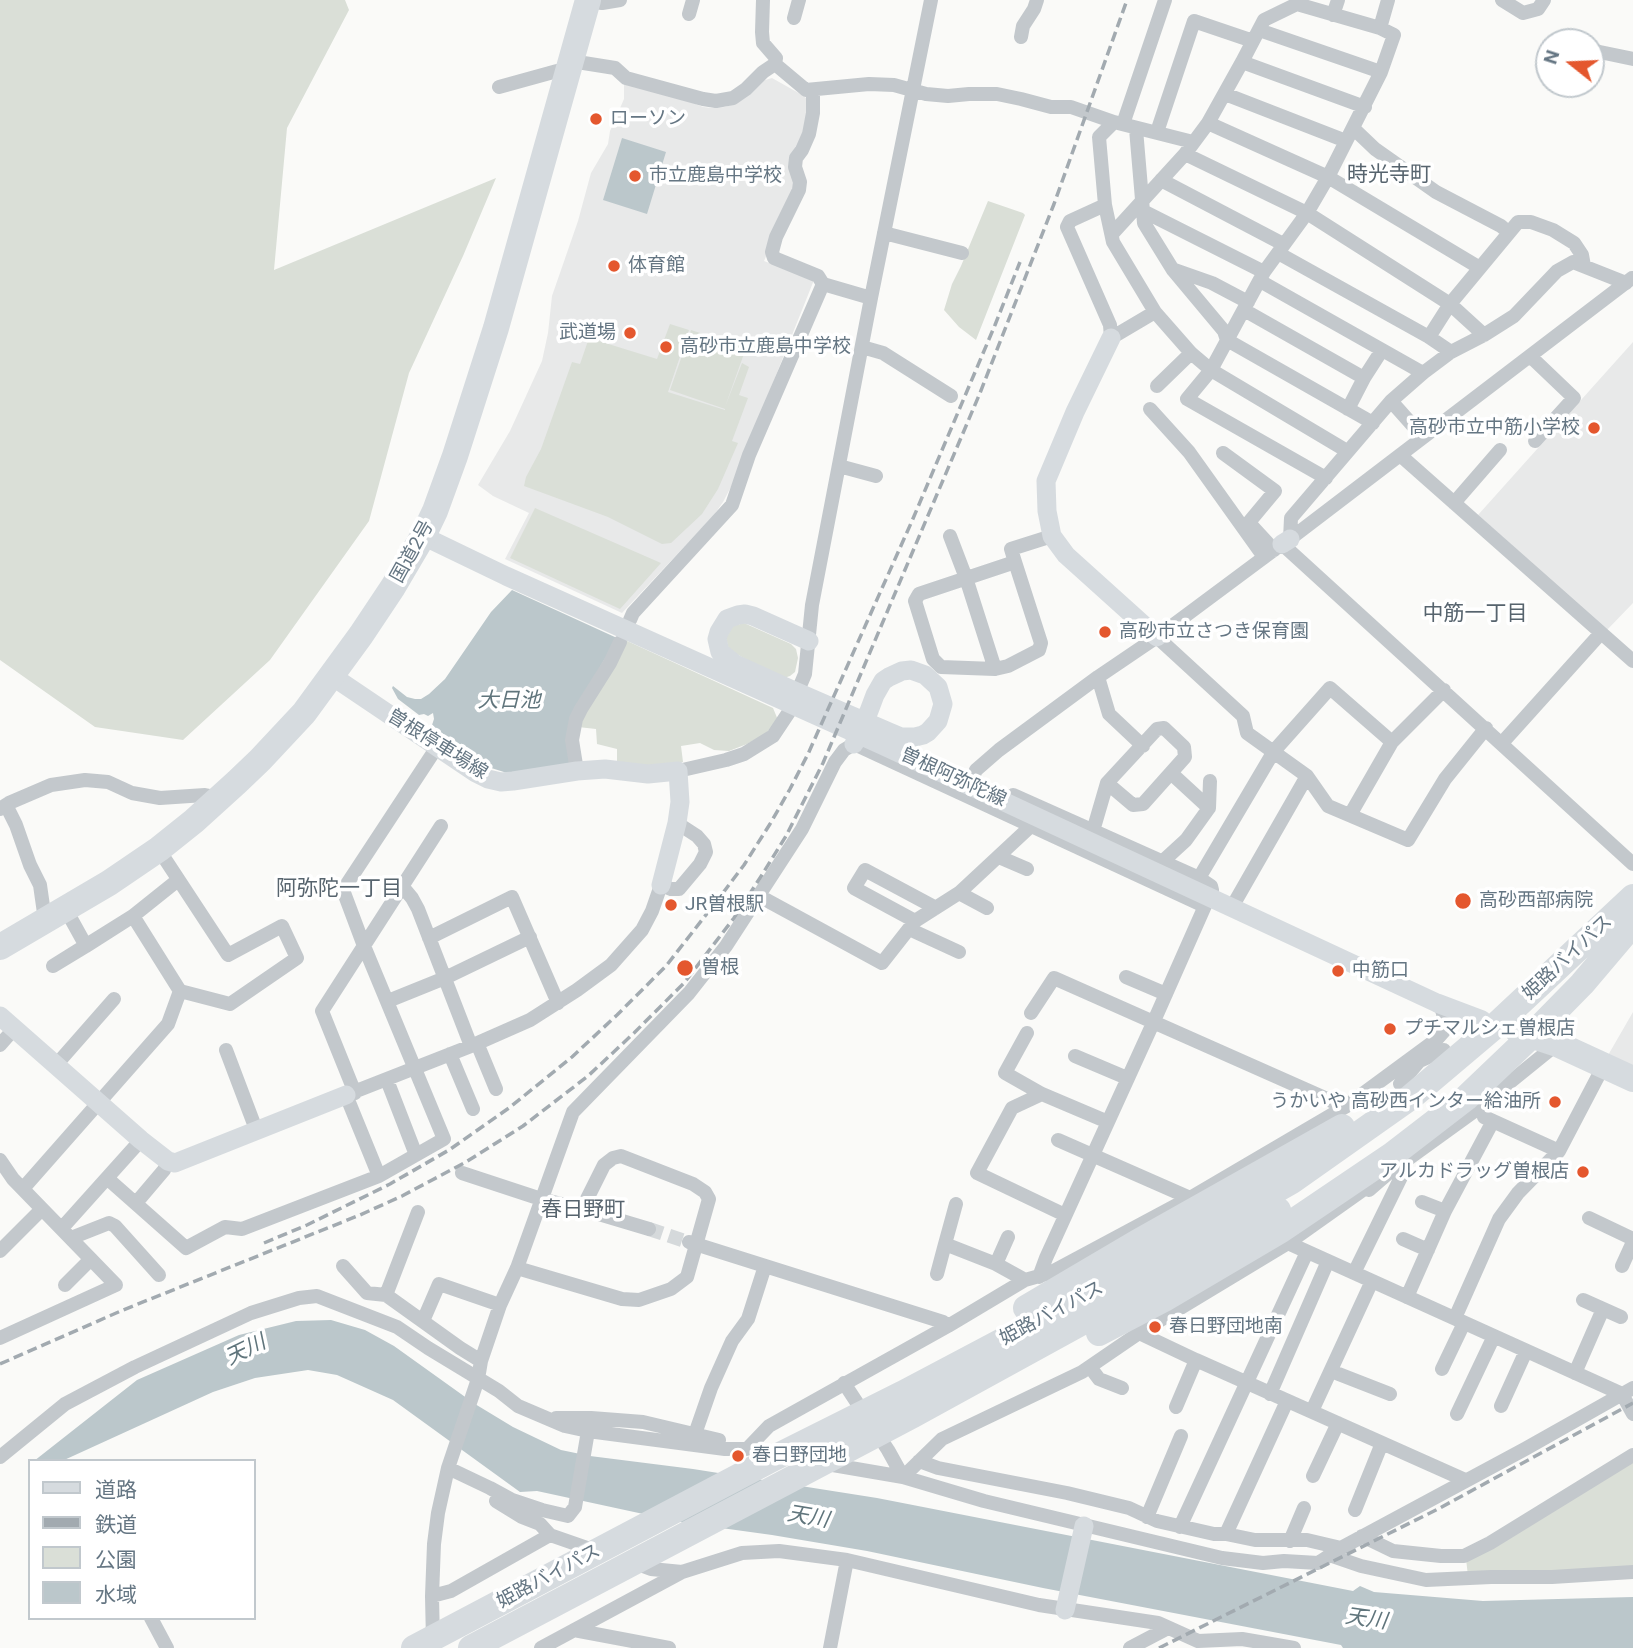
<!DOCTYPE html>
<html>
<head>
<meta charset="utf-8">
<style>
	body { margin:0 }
	#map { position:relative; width:1633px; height:1648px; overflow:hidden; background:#fafaf8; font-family:Roboto,"Noto Sans JP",sans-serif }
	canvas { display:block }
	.legend { position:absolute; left:28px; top:1459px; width:228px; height:161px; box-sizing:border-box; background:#fff; border:2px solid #c1c8cd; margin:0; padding:9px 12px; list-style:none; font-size:21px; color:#657683 }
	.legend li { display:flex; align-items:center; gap:14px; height:35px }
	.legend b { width:35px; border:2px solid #c1c8cd }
	.north { position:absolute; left:1535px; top:28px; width:70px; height:70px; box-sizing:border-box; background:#fff; border:2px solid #c1c8cd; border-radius:50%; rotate:288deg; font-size:19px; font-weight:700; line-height:28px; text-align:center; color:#657683 }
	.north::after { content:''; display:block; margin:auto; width:24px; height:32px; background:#e4572e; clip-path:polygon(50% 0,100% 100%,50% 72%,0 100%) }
</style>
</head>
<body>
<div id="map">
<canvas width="1633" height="1648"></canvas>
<ul class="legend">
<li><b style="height:9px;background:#d6dbdf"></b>道路</li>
<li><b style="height:9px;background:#a2aab0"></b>鉄道</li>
<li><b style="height:19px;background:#dadfd7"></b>公園</li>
<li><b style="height:19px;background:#bbc7cb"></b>水域</li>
</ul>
<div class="north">N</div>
</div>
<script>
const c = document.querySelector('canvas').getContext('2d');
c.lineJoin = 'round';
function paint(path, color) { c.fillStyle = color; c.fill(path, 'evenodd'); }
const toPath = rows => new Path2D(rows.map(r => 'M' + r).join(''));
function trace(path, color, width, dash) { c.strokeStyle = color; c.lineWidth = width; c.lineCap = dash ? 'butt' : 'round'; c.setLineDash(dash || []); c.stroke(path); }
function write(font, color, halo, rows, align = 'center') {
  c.font = font + ' Roboto,"Noto Sans JP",sans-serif'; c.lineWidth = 7; c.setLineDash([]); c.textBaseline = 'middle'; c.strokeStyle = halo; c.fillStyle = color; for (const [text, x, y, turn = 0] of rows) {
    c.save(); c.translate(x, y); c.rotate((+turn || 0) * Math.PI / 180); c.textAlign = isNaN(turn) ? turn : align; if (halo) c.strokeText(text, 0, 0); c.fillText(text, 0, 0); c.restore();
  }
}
paint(toPath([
	[772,78,804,96,809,101,795,186,790,202,764,261,814,280,732,485,723,502,714,515,622,613,505,559,529,513,493,496,478,485,510,431,542,361,548,333,552,296,578,221,591,173,608,144,610,131,624,99,624,84,691,102,703,107,712,108,725,107,736,103,762,81],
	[1633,342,1633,603,1607,630,1478,515],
	[1633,1012,1633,1069,1607,1057]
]), '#e8e9e9');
paint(toPath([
	[0,0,345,0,349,10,287,128,274,270,496,178,463,256,409,373,369,521,270,660,183,740,95,727,0,660],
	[988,201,1023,213,1025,215,976,340,959,327,944,310,952,284,961,266],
	[670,324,689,330,668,392,725,410,725,409,670,390,691,330,746,348,725,407,742,363,749,367,739,395,748,398,732,441,738,443,718,489,702,514,671,543,662,544,608,517,524,486,526,477,541,449,572,362,580,364,589,338,657,359],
	[535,508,661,563,620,609,510,558],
	[744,623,791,644,796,649,798,658,795,672,790,676,784,678,777,676,729,650,726,638,733,626],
	[625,640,773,708,778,720,765,734,747,744,729,751,714,750,700,743,681,746,683,762,640,766,617,763,617,749,597,744,596,729,578,727],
	[1633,1460,1633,1569,1468,1576,1466,1559]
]), '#dadfd7');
paint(toPath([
	[622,138,666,152,647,214,603,200],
	[512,590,617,638,590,684,571,764,507,773,482,765,432,725,434,719,433,713,428,716,424,714,419,715,398,699,392,688,393,686,407,697,415,699,421,699,429,694,445,679,491,612],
	[331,1320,365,1330,394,1346,475,1404,513,1427,561,1450,590,1456,693,1469,877,1498,1353,1591,1360,1586,1374,1592,1483,1601,1633,1597,1633,1648,1343,1648,1341,1645,1043,1588,867,1551,772,1535,685,1523,537,1491,520,1492,393,1400,337,1375,308,1370,255,1378,213,1392,62,1461,34,1461,137,1380,239,1335,296,1321]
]), '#bbc7cb');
trace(toPath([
	[649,1229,688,1242]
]), '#d5d9db', 14, [14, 7]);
trace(toPath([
	[763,0,762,32,763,43,776,58,775,64],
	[1502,0,1523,13,1538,9,1544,0],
	[588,1,602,3,620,0],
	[689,14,693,0],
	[1333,15,1338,0],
	[794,18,799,0],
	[1380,28,1388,0],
	[1259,30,1381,72],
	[1021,37,1023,26,1034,9,1037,0],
	[1595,51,1633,59],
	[571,61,615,68,626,78,703,99,716,101,733,98,746,89,763,72,775,64,806,90,869,84,894,85,926,94,948,96,969,94,997,94,1021,99,1051,107,1071,107,1114,122],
	[1242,62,1365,107],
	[499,87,557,71,567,75],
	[813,90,813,113,809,134,802,150,796,158,795,167,800,182,799,190,776,237,772,252,774,258,818,276,823,284],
	[1225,94,1346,141],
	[1208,123,1328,177,1480,268],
	[1123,124,1165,0],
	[1353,128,1375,149,1436,192,1501,226,1509,233],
	[1136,129,1144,223,1173,270,1224,331,1227,340,1373,423],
	[1157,132,1194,21,1253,41],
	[1193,142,1114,122,1099,137,1105,205,1113,242,1155,312,1191,353,1211,370,1347,451],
	[1185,154,1307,213,1450,304,1484,335],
	[1161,180,1283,244],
	[1105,205,1070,221,1067,227,1110,325,1111,338,1155,312],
	[1143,211,1264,272],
	[884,233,962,253],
	[1112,234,1185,154,1208,123,1242,62,1264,20,1297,4,1380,28,1394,35,1381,72,1328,177,1307,213,1264,272,1211,370,1187,399,1326,478],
	[1278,253,1429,337,1451,352],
	[1175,270,1212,283,1248,302],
	[1260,281,1423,373],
	[1244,310,1364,378],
	[1429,337,1450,304,1518,222,1531,222,1553,230,1574,243,1582,255,1584,266],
	[862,347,883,353,951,396],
	[1530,356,1574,398,1535,441],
	[1157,386,1191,353],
	[1391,401,1423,437],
	[1150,409,1189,452,1264,557],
	[1348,409,1364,378,1382,350],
	[1223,453,1275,491,1250,521,1251,525,1274,550],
	[1400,455,1633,661],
	[839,466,876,476],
	[1454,503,1500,450],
	[950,536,966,578,995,669],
	[1290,539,1291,518,1391,401,1423,373,1451,352,1484,335,1514,316,1557,271,1573,262,1626,283],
	[1290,539,1632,278],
	[1015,562,919,594,915,601,933,659,941,667,995,669,1008,666,1039,650,1041,643,1015,562,1011,549,1052,536],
	[630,620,633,613,732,505,749,455,823,284,871,298],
	[1157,637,1243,716,1247,733,1307,776,1328,806,1408,840,1445,779,1486,728],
	[1098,677,1109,714,1143,746],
	[1502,743,1601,633],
	[577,771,572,740,576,719,581,709,610,663,620,642],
	[678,771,726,760,744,754,773,736,789,712,805,674,812,605,871,298,931,0],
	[1171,773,1209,808],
	[966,793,976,770,999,750,1098,677,1157,637,1282,544,1633,864],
	[1013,795,1199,878,1211,886,1212,890,1154,1021,1046,1258,1039,1277],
	[6,805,16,825,30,865,40,885,45,920],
	[0,809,9,803,51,785,85,780,108,782,132,793,160,798,205,795,220,798],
	[1350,815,1392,742,1444,690],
	[1093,831,1107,783,1157,729,1164,728,1184,747,1185,757,1143,804,1133,805,1107,783],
	[999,857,1027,869],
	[1162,862,1186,840,1209,808,1210,781],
	[1199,878,1274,751,1330,688,1392,742],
	[178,880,133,916,86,946,53,966,133,916,180,991],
	[402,886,412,898,418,909,471,1046],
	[959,893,987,908],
	[759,896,882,963,915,921,959,893,1031,826],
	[1232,907,1307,776],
	[65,908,86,946],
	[915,921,854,888,865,870,936,908],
	[909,929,959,952],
	[429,938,512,897,558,1003],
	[1126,977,1166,994],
	[388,1001,445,978,530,937],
	[1031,1013,1054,978,1345,1107],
	[1027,1033,1005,1073,1042,1094,1108,1122],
	[477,1043,496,1089],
	[0,1045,14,1029],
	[226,1050,257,1132],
	[450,1054,473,1109],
	[1075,1056,1127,1078],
	[1417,1062,1444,1050],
	[56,1065,114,999],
	[387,1080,416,1155],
	[1400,1084,1421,1059],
	[355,1093,322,1011,441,826],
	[1042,1094,1012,1108,977,1173,1065,1215],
	[1484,1117,1559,1151],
	[1058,1140,1190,1198],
	[1408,1159,1473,1112,1557,1044],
	[0,1160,13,1179,116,1285,0,1338],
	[462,1173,541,1199,582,1209,649,1229],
	[379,1176,444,1139,364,946,343,890,437,747],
	[108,1179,186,1248,225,1227,242,1229,379,1176,346,1095,471,1046,530,1020,577,990,611,965,642,930,652,911,661,885,671,889,679,889,700,864,706,852,704,844,697,836,677,823],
	[27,1184,168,1024,180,991,230,1004,297,958,282,926,228,955,163,856],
	[1422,1202,1445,1211],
	[136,1203,164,1170,168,1161],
	[956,1204,945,1244,996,1264,1025,1280],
	[1589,1218,1633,1239],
	[62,1228,141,1140],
	[71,1238,109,1223,115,1226,159,1275],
	[1403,1239,1428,1250],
	[689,1242,943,1322,948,1326],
	[1288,1243,1622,1394,1633,1414],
	[0,1251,42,1209],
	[996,1264,1008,1237],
	[343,1266,367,1293,386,1295,460,1348,481,1361],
	[1622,1266,1633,1242],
	[517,1268,622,1299,639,1300,671,1289,687,1277,709,1199,705,1192,693,1184,621,1156,613,1158,604,1165,582,1209],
	[1354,1273,1403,1173,1399,1164,1369,1190],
	[937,1274,945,1244],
	[65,1285,91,1259],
	[386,1295,418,1212],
	[1407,1297,1445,1211,1493,1121],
	[1583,1300,1621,1317],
	[1455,1318,1499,1219,1518,1193,1559,1151,1604,1065],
	[423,1321,439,1284,500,1305],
	[1137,1329,1139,1333,1196,1360,1465,1480],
	[1090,1367,1099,1379,1122,1388],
	[1442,1369,1464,1323],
	[1331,1371,1390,1394],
	[1575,1373,1603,1309],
	[844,1383,888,1450,903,1477],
	[1270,1394,1328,1261],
	[1501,1406,1526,1351],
	[1176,1407,1196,1360],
	[1312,1411,1372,1281],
	[1457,1414,1494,1336],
	[556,1418,591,1418,643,1422,719,1440],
	[695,1434,711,1388,732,1341,748,1319,765,1266],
	[0,1457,65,1404,135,1367,251,1313,299,1298,317,1296,397,1327,428,1348,499,1391,518,1406,565,1426,588,1431,725,1449,747,1449,769,1426,948,1326,1025,1280,1050,1273,1190,1198,1345,1107,1436,1040,1444,1031,1445,1020,1441,1007,1437,1003],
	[919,1461,938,1468,1067,1493,1129,1508,1157,1521,1214,1534,1226,1534,1255,1540,1307,1540,1341,1548],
	[827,1464,903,1477,984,1501,1222,1558,1263,1563,1284,1561,1318,1563,1341,1548,1525,1449,1633,1388],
	[448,1468,490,1488,512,1500,542,1510,568,1516,575,1507,588,1431],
	[1313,1476,1338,1423],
	[903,1477,942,1439,1082,1372,1139,1333,1288,1243,1374,1182],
	[496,1501,522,1517,540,1524,550,1535],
	[1355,1510,1382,1443],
	[1147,1517,1181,1436],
	[1180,1527,1307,1252],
	[1226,1534,1287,1401],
	[1362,1536,1393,1551,1441,1556,1464,1556,1490,1543,1633,1455],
	[1290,1541,1304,1508],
	[1329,1555,1361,1566,1426,1580,1491,1577,1552,1577,1633,1572],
	[632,1562,651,1569,682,1572],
	[432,1596,451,1591,550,1535,596,1551],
	[151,1618,167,1648],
	[574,1630,669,1648],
	[433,1641,432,1596,434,1544,438,1513,448,1468,478,1379,481,1361,500,1305,517,1268,573,1112,689,993,726,946,802,829,835,762,844,750,854,744,1204,906],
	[541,1648,682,1572,742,1553,779,1551,847,1560,1039,1605,1158,1623,1198,1641,1242,1639,1294,1648],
	[830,1648,847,1560],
	[1130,1648,1168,1628]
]), '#c3c8cc', 14);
trace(toPath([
	[1111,338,1075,412,1046,481,1047,511,1052,536,1066,555,1157,637],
	[423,536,506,576,882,745,1437,1003,1482,1020],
	[1282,544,1290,539],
	[809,641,753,616,745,614,738,615,727,619,719,632,717,639,720,652,735,664,792,690,889,732,901,737,915,737,923,735,928,732,938,721,943,704,938,687,925,675,911,670,902,671,889,677,883,681,875,695,869,711,862,726,854,744],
	[332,676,476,773,488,779,501,782,513,781,577,771,605,769,648,774,678,771,680,802,677,823,661,885],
	[0,1016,141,1140,168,1161,175,1163,346,1095],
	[1065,1610,1084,1526]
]), '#d6dbdf', 19);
trace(toPath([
	[0,947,109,883,159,849,194,821,237,782,260,760,304,713,361,635,393,587,423,536,435,511,455,456,496,328,588,0],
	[1518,1031,1557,1044,1633,1079],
	[1026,1308,1138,1242,1342,1127],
	[1099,1333,1164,1299,1281,1230,1392,1155,1466,1098,1532,1035,1582,984,1633,924],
	[414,1648,772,1459,902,1394,1127,1275,1292,1181,1411,1097,1495,1026,1633,897],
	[471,1648,913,1415,1157,1281,1278,1210]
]), '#d6dbdf', 26);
trace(toPath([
	[264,1243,307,1225,390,1184,449,1150,509,1108,572,1057,617,1015,666,966,716,902,744,865,770,824,790,789,808,754,912,521,995,325,1020,262],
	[0,1364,123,1310,360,1215,402,1196,466,1162,523,1126,588,1076,634,1033,684,983,734,918,760,878,786,836,823,763,980,393,1054,204,1127,0],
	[1159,1648,1438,1509,1633,1403]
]), '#a2aab0', 3.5, [10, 5]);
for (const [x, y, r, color] of [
	[596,119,7,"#e4572e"],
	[635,176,7,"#e4572e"],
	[614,266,7,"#e4572e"],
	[630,333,7,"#e4572e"],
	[666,347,7,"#e4572e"],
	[1594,428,7,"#e4572e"],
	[1105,632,7,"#e4572e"],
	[1463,901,9,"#e4572e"],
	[671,905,7,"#e4572e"],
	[685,968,9,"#e4572e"],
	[1338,971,7,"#e4572e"],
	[1390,1029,7,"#e4572e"],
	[1555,1102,7,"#e4572e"],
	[1583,1172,7,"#e4572e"],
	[1155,1327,7,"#e4572e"],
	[738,1456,7,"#e4572e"]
]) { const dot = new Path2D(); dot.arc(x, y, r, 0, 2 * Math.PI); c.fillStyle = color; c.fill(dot); trace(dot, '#fff', 2.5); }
write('19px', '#657683', '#fff', [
	["ローソン",610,119],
	["市立鹿島中学校",649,176],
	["体育館",628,266],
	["武道場",616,333,"right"],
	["高砂市立鹿島中学校",680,347],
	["高砂市立中筋小学校",1580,428,"right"],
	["高砂市立さつき保育園",1119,632],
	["高砂西部病院",1479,901],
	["JR曽根駅",685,905],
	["曽根",701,968],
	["中筋口",1352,971],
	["プチマルシェ曽根店",1404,1029],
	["うかいや 高砂西インター給油所",1541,1102,"right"],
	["アルカドラッグ曽根店",1569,1172,"right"],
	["春日野団地南",1169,1327],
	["春日野団地",752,1456]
], 'left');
write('19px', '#657683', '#fff', [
	["国道2号",413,552,-61],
	["曽根停車場線",437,745,32],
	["曽根阿弥陀線",953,778,25],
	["姫路バイパス",1568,958,-43],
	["姫路バイパス",1052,1314,-28],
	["姫路バイパス",549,1577,-28]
]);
write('21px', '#57646e', '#fff', [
	["時光寺町",1389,176],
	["中筋一丁目",1475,615],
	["阿弥陀一丁目",339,890],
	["春日野町",583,1211]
]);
write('italic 21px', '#60757c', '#fff', [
	["大日池",509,702],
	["天川",246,1351,-26],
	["天川",808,1518,10],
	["天川",1366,1620,8]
]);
</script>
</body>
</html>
